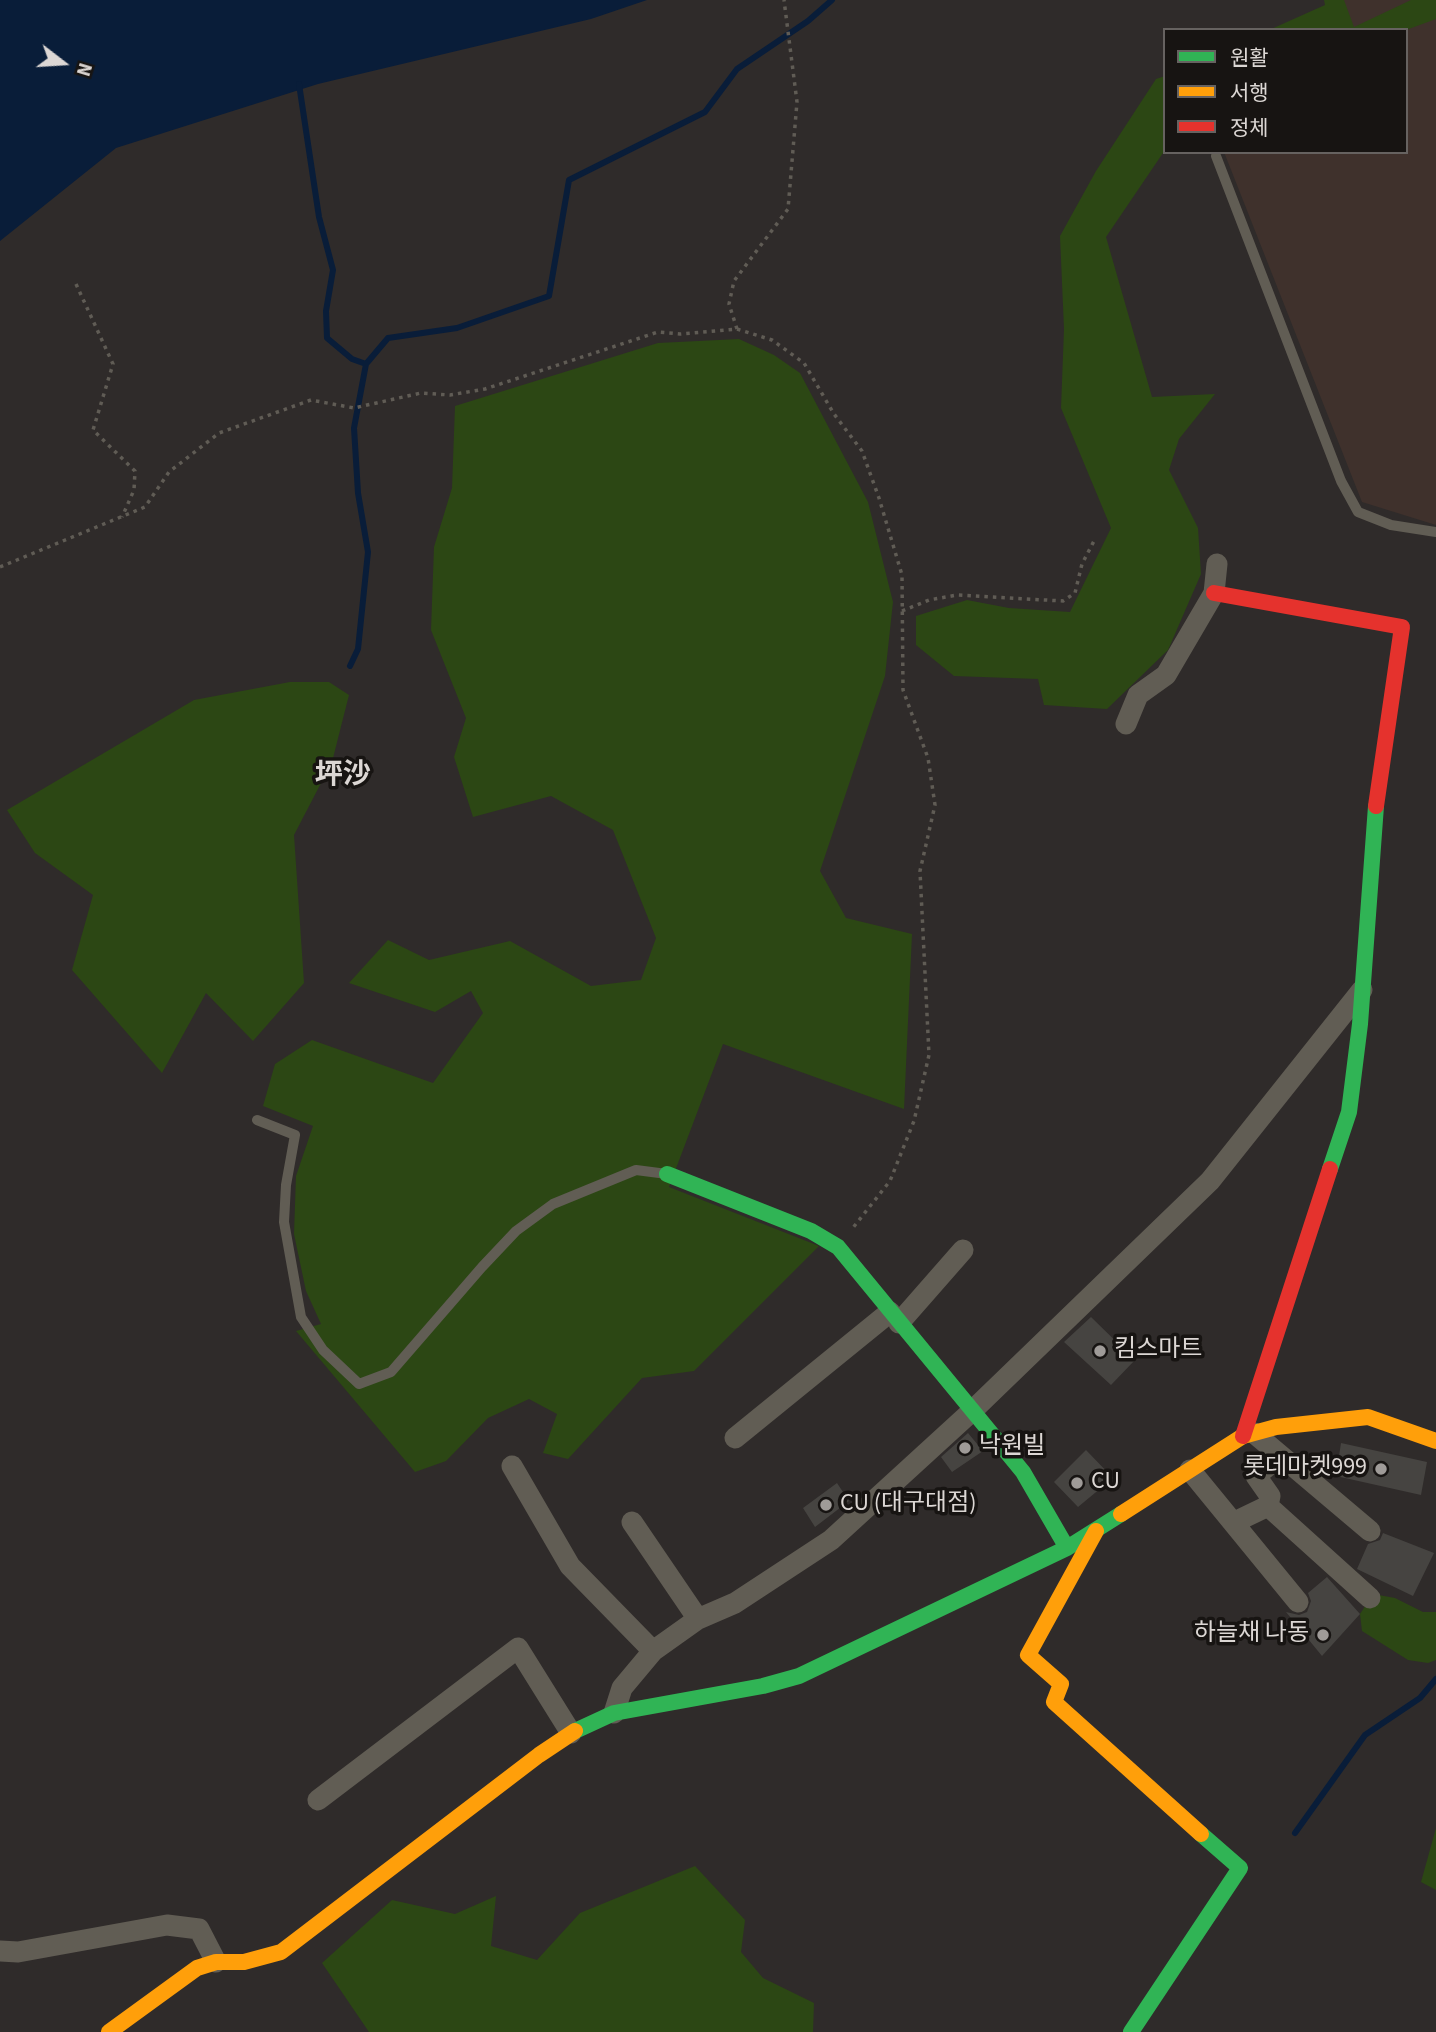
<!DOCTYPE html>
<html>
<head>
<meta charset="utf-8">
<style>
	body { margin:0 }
	#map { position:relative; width:1436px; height:2032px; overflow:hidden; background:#2f2b2a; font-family:"Source Sans 3","Noto Sans KR",sans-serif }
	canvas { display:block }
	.legend { position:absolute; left:1163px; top:28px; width:245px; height:126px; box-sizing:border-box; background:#171412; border:2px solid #666260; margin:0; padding:9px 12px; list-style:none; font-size:21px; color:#dcd7d4 }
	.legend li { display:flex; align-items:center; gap:14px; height:35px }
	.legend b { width:35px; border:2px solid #666260 }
	.north { position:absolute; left:28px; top:28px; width:70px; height:70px; -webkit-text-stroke:5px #171412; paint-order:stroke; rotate:107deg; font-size:19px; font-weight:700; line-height:28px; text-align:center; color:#dcd7d4 }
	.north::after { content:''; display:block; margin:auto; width:24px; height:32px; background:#dcd7d4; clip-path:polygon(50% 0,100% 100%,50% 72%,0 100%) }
</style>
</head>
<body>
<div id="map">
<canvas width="1436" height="2032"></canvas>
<ul class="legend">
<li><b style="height:9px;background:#30b455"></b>원활</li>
<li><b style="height:9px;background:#ff9f0a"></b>서행</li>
<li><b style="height:9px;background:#e5322d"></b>정체</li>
</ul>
<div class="north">N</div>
</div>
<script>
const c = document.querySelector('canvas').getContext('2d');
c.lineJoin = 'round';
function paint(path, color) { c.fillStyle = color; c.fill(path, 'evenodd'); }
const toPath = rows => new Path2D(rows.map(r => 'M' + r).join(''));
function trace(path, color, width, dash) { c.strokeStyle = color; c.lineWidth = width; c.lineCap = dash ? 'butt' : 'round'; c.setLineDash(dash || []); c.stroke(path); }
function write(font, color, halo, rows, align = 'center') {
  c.font = font + ' "Source Sans 3","Noto Sans KR",sans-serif'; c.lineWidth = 7; c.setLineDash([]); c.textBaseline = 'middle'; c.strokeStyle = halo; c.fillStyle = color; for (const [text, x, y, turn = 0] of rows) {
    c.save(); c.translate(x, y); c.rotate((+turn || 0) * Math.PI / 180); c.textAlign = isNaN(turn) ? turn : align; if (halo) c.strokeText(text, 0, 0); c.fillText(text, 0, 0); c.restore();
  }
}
paint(toPath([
	[1331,0,1436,0,1436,525,1362,502,1224,152,1406,152,1406,30,1325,30]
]), '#3f312c');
paint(toPath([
	[1324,0,1344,0,1354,27,1411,0,1436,0,1436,19,1406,30,1269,30,1325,5],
	[1165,76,1165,150,1106,237,1152,397,1215,394,1179,439,1169,470,1198,528,1201,574,1168,650,1107,709,1044,705,1038,679,954,676,916,645,916,616,967,600,1009,608,1070,612,1111,528,1061,408,1064,329,1060,236,1096,171,1156,79],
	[739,339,774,355,800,373,868,502,893,602,885,676,820,871,846,918,912,934,904,1109,723,1044,669,1187,819,1246,694,1371,642,1378,568,1459,543,1453,557,1414,529,1399,488,1418,446,1461,415,1472,296,1331,321,1324,306,1291,294,1234,296,1176,313,1126,263,1106,275,1064,312,1040,433,1083,483,1013,471,991,435,1012,349,983,388,940,429,960,510,941,591,986,641,980,656,938,613,830,551,796,473,817,454,757,466,718,431,630,434,547,452,488,455,406,658,343],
	[290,682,329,682,349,695,332,762,294,835,304,983,253,1041,206,993,162,1073,72,970,93,895,35,853,7,810,194,700],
	[1373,1594,1395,1598,1423,1612,1436,1612,1436,1660,1428,1663,1408,1660,1362,1631,1360,1614],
	[1436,1828,1436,1890,1421,1882],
	[695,1866,745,1920,741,1952,763,1978,814,2003,813,2032,369,2032,322,1963,392,1900,455,1914,496,1896,491,1946,537,1960,580,1913]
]), '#2c4714');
paint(toPath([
	[0,0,647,0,591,19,318,84,116,148,0,241]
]), '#091d39');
trace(toPath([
	[299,84,319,217,333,270,326,311,327,338,352,359,366,364],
	[350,666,358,649,368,552,358,493,354,428,366,364,388,338,457,328,549,296,569,180,705,112,737,69,808,21,832,0],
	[1295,1833,1365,1735,1420,1698,1436,1679]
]), '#091d39', 6);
paint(toPath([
	[1091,1317,1135,1360,1111,1385,1064,1342],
	[968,1433,983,1451,952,1472,941,1457],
	[1341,1443,1427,1462,1421,1495,1336,1476],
	[1086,1450,1113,1478,1078,1507,1054,1482],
	[837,1483,849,1501,815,1527,803,1508],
	[1383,1533,1434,1553,1413,1596,1357,1569,1368,1544,1380,1540],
	[1327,1577,1360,1614,1322,1656,1286,1612,1299,1615,1307,1612,1311,1601,1308,1593]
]), '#464441');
trace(toPath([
	[76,284,113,364,93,430,135,471,134,490,122,517],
	[737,329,729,304,734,281,788,209,797,102,784,0],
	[0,567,145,507,169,472,219,433,311,400,354,408,421,393,450,395,485,389,658,332,680,334,737,329,772,340,804,363,834,414,862,451,879,498,902,575,903,690,928,758,935,805,920,871,929,1055,914,1121,890,1181,852,1229],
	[902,611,929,600,957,595,1063,601,1075,593,1082,564,1095,539]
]), '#605c55', 3.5, [3.5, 5]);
trace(toPath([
	[1216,156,1341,481,1358,512,1391,525,1436,532],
	[257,1120,295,1135,286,1185,284,1222,301,1317,323,1350,359,1384,391,1372,482,1267,516,1231,553,1204,636,1170,667,1174]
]), '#615d54', 10);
trace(toPath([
	[1126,724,1138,695,1166,675,1214,593,1217,564],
	[899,1323,963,1250],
	[1254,1433,1370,1531],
	[735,1438,890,1312],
	[512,1466,570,1566,653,1651],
	[1190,1470,1298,1602],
	[1268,1506,1370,1598],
	[1241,1519,1268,1506,1270,1496,1256,1476,1280,1456],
	[632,1522,698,1619],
	[614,1713,622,1688,653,1651,698,1619,735,1603,831,1540,971,1412,1210,1181,1362,990],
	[318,1800,518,1648,571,1733],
	[0,1951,18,1952,167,1925,199,1929,216,1962]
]), '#615d54', 21);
trace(toPath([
	[1330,1169,1349,1112,1360,1024,1376,806],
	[667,1174,811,1231,838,1247,1023,1472,1067,1548],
	[575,1731,614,1713,763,1686,799,1676,1067,1548,1121,1514],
	[1131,2032,1240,1868,1201,1834]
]), '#30b455', 16);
trace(toPath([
	[1121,1514,1243,1436,1276,1427,1368,1417,1436,1441],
	[1096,1531,1028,1655,1061,1684,1054,1702,1201,1834],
	[109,2032,197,1968,216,1962,244,1962,281,1952,539,1755,575,1731]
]), '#ff9f0a', 16);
trace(toPath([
	[1214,593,1402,627,1376,806],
	[1243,1436,1330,1169]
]), '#e5322d', 16);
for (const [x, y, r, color] of [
	[1100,1351,7,"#9f9b98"],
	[965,1448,7,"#9f9b98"],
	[1381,1469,7,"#9f9b98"],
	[1077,1483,7,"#9f9b98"],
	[826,1505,7,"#9f9b98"],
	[1323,1635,7,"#9f9b98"]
]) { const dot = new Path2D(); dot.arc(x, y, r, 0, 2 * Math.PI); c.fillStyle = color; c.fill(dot); trace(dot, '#171412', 2.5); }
write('24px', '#dcd7d4', '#171412', [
	["킴스마트",1114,1351],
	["낙원빌",979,1448],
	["롯데마켓999",1367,1469,"right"],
	["CU",1091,1483],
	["CU (대구대점)",840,1505],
	["하늘채 나동",1309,1635,"right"]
], 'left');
write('bold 28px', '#dcd7d4', '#171412', [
	["坪沙",343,777]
]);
</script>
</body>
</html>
